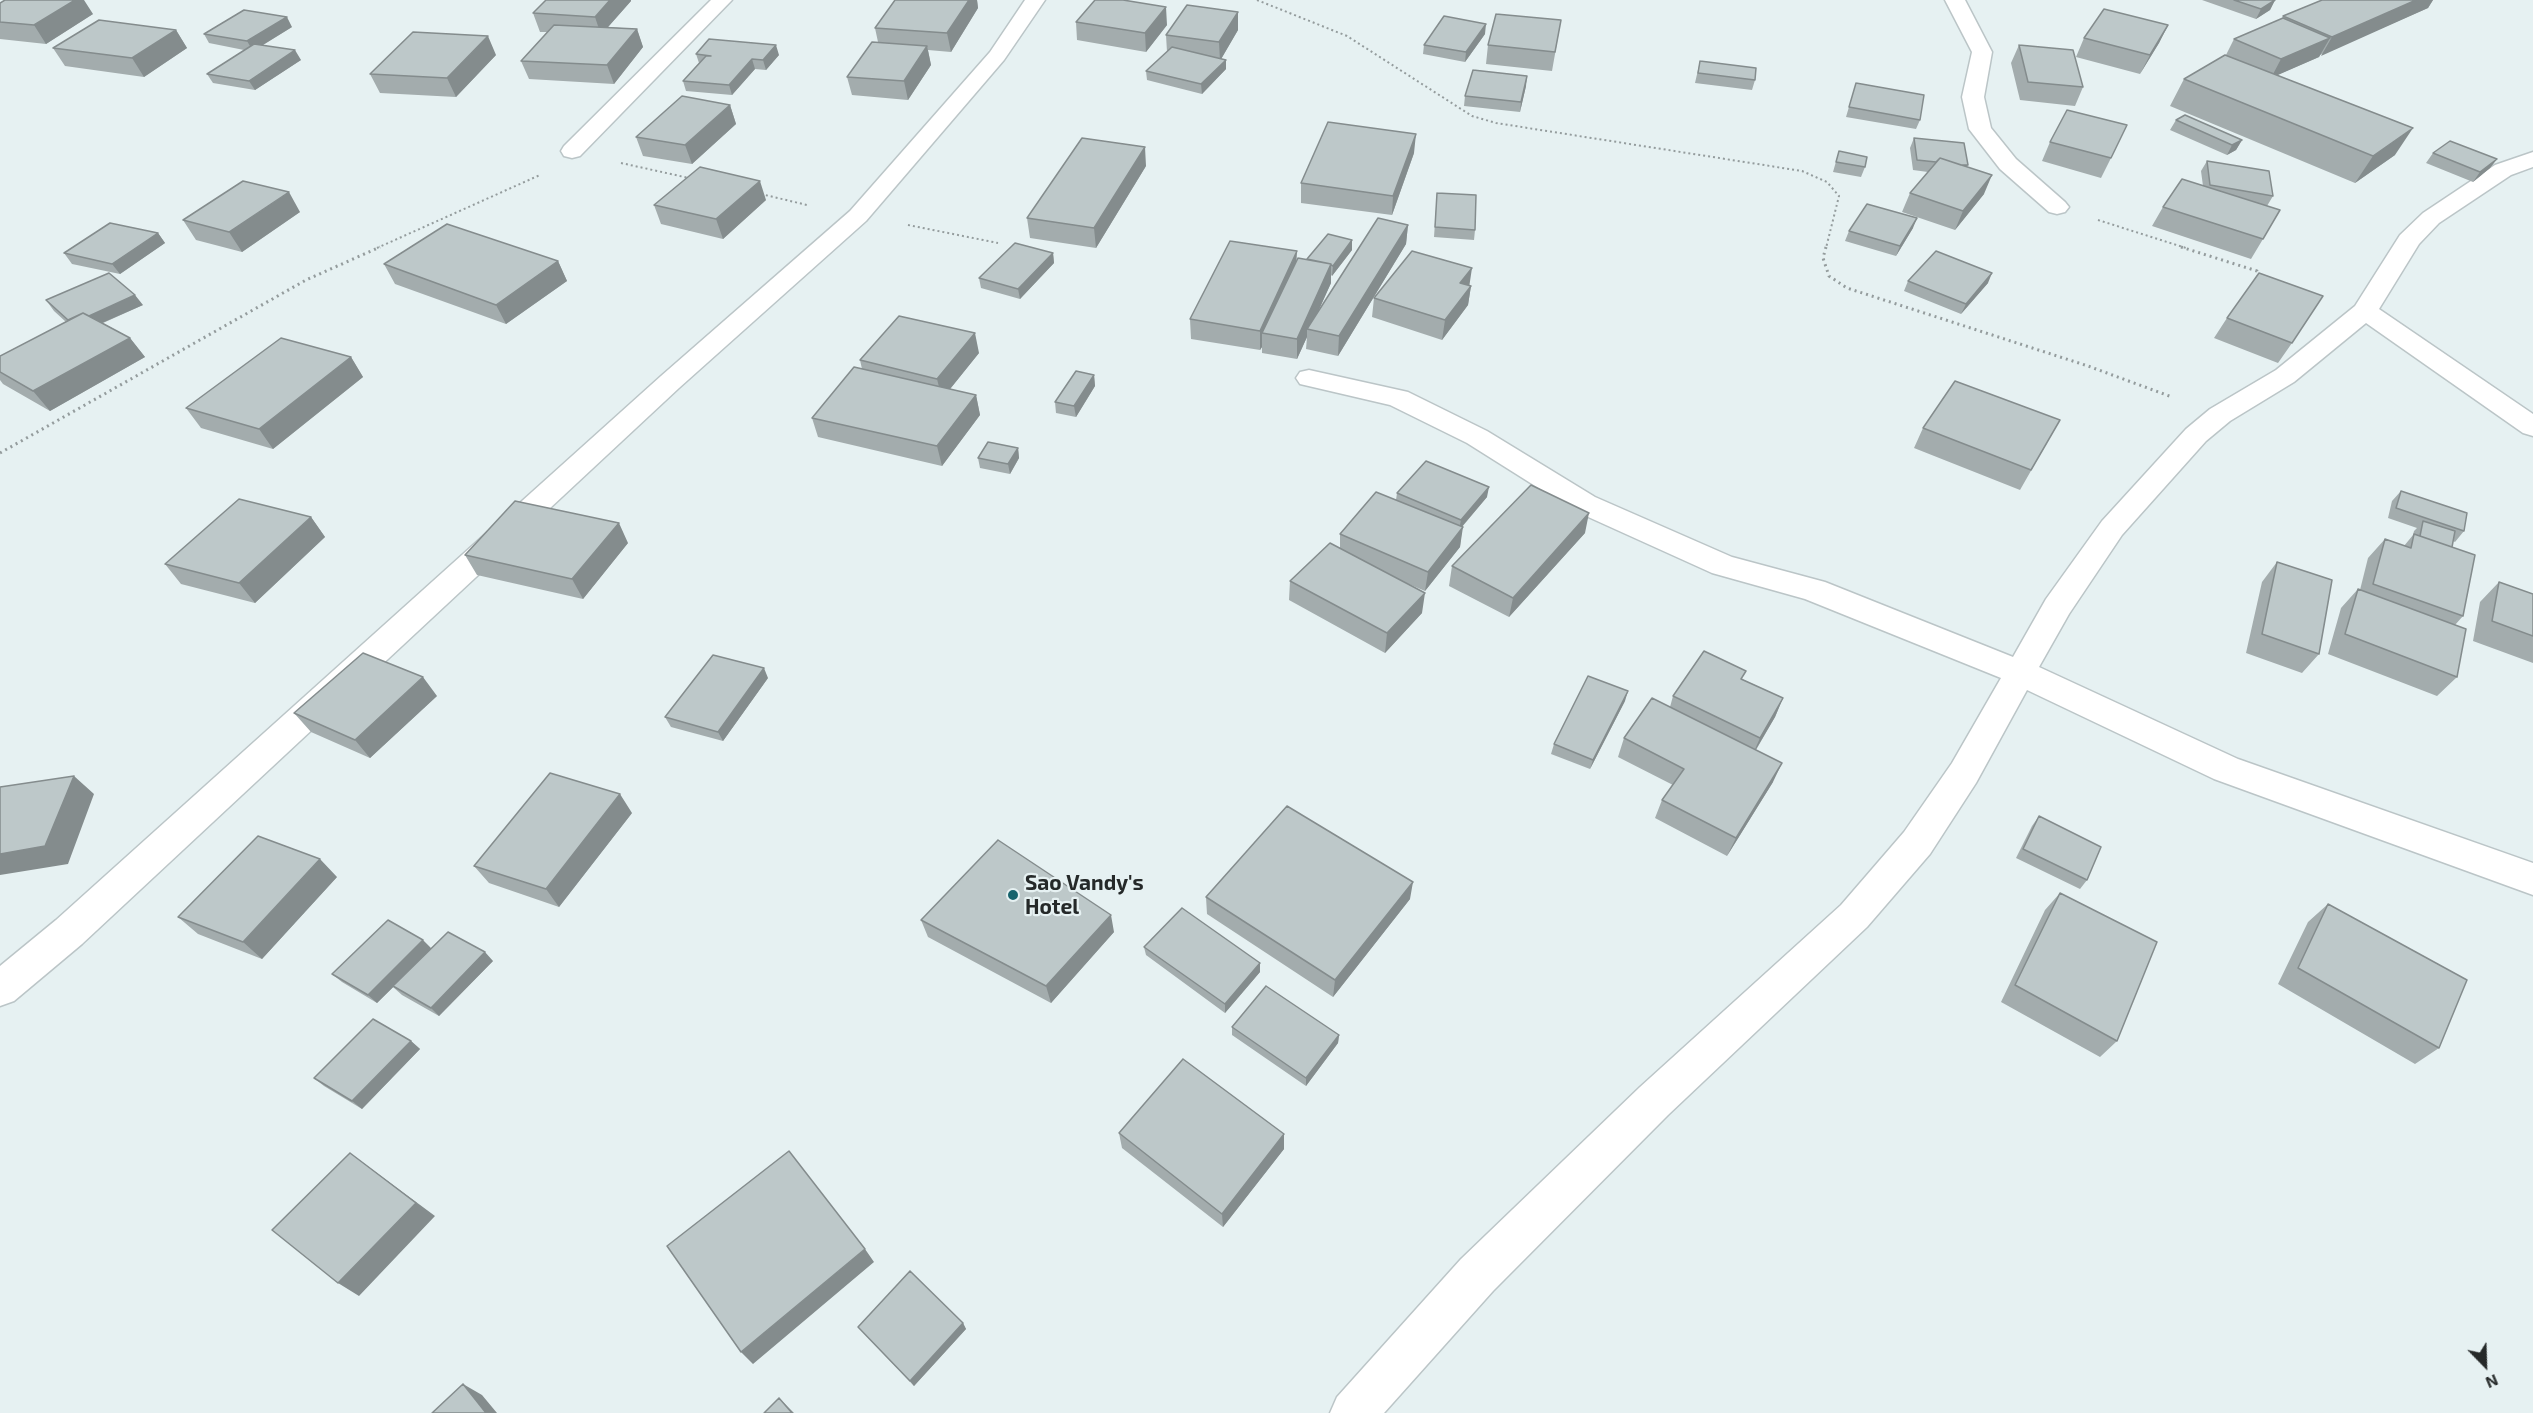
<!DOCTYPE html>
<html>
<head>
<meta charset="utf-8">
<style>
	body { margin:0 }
	#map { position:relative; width:2533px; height:1413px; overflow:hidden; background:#e6f1f2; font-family:"Exo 2",sans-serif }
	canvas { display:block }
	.north { position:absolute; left:2455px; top:1335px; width:60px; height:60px; -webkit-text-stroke:4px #e6f1f2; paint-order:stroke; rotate:157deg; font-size:16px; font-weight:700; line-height:24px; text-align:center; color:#252929 }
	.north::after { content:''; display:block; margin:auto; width:21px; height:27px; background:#252929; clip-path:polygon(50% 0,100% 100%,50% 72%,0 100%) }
</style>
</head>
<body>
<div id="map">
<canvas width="2533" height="1413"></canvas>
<div class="north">N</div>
</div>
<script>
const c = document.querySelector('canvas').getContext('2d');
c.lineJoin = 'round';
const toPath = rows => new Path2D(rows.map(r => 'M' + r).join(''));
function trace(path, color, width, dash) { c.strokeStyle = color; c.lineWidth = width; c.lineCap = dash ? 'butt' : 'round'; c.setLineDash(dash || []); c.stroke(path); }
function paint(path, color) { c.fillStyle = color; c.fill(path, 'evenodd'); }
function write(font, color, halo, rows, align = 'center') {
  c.font = font + ' "Exo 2",sans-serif'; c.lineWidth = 4.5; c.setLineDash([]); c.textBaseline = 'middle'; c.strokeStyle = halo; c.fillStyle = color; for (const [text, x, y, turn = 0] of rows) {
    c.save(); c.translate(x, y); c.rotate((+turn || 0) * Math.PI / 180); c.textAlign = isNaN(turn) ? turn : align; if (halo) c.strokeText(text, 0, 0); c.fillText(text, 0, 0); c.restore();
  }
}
const street = toPath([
	[711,0,732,0,580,156,572,158,564,156,561,151,564,146,711,0],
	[1025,0,1045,0,1004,60,866,221,679,388,82,944,14,1001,0,1006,0,966,56,920,661,376,850,211,990,52,1025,0],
	[1945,0,1965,0,1992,52,1984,97,1991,128,2016,159,2065,202,2069,207,2065,212,2057,214,2049,212,2000,169,1969,129,1962,97,1972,52,1945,0],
	[2533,152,2533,167,2511,175,2439,223,2419,244,2379,309,2533,414,2533,436,2523,433,2366,323,2294,382,2230,421,2206,441,2122,535,2069,614,2039,667,2238,759,2533,863,2533,895,2214,779,2027,690,1976,783,1930,854,1867,927,1668,1115,1493,1291,1384,1413,1330,1413,1337,1397,1461,1259,1640,1087,1841,905,1904,832,1952,763,2001,678,1805,599,1712,573,1575,511,1467,443,1390,405,1300,384,1296,378,1300,372,1309,370,1408,392,1487,431,1595,497,1732,557,1825,582,2013,657,2046,599,2102,521,2186,429,2210,409,2276,370,2355,306,2400,235,2423,213,2495,165,2533,152]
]);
trace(street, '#bbc5c7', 3);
trace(toPath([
	[1257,0,1347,36,1472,116,1496,123,1802,171,1827,182,1839,196,1826,248],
	[621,163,689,178],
	[761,194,807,205],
	[2098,220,2186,248],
	[908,225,998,243],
	[377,248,540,175]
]), '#949c9d', 2, [2, 3]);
trace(toPath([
	[1826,247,1823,258,1829,276,1847,288,2088,366,2172,397],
	[2181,247,2257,271,2259,279],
	[0,453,306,280,380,247]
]), '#949c9d', 3, [2, 4]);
paint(street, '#fff');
paint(toPath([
	[895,0,977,0,978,8,951,52,928,50,931,65,908,100,852,95,847,77,878,42,875,28],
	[2202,0,2275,0,2270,10,2256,19],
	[2322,0,2433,0,2428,8,2320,55,2319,57,2277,75,2395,155,2355,183,2170,106,2184,79,2226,55,2234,39,2282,19,2283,16],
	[631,1,608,27,637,29,643,47,614,84,529,79,521,61,547,32,540,32,533,13],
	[0,3,93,14,46,44,0,39],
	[1238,12,1238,30,1221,59,1226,69,1202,94,1147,80,1146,71,1167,52,1166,35],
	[1561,20,1552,71,1486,64,1488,45],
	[1076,22,1167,25,1146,52,1077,40],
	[2168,25,2159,43,2140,74,2076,57,2084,38],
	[292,27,263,45,301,60,255,90,213,83,207,74,244,50,209,43,204,34],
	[176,30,187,48,144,77,65,66,53,48],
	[1485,34,1465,62,1423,54,1424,45],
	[2019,45,2083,87,2075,106,2020,100,2011,63],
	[696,54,779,55,766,70,755,69,732,95,686,91,683,81,699,63],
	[496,55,456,97,380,93,370,74],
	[1700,61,1755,80,1752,90,1695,83],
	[1856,83,1920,120,1916,129,1846,117],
	[1526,86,1520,112,1464,106,1465,96],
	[730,105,736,124,692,164,643,156,636,137],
	[2176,120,2242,140,2236,150,2227,155,2170,130],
	[1914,138,1968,165,1967,167,1984,194,1955,230,1902,212,1910,193,1928,172,1913,170,1910,148],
	[2050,142,2111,158,2101,178,2042,161],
	[1839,151,1865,167,1861,177,1833,172],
	[1414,153,1392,215,1301,203,1301,183],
	[2433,153,2497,159,2490,168,2473,182,2426,163],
	[2207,161,2273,196,2267,206,2263,239,2251,259,2152,226,2163,207,2203,186,2201,171],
	[1146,166,1096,248,1030,238,1027,218],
	[1437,193,1475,230,1474,240,1434,237],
	[766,200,723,239,661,224,654,205],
	[300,212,242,252,196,240,183,220],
	[1408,225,1406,244,1338,356,1306,349,1307,337,1297,359,1262,353,1262,347,1260,350,1191,339,1190,319,1296,262,1307,260,1307,259,1352,240,1352,250,1332,276,1331,275,1331,283,1318,311],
	[1913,228,1896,256,1845,241,1849,231],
	[158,233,165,243,120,274,72,264,64,253],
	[1053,253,1054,263,1020,299,981,288,979,278],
	[558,261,567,281,506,324,395,284,384,264],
	[1908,281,1988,283,1961,314,1904,291],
	[1471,286,1468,305,1442,340,1372,317,1374,298],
	[46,300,143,305,103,323,130,338,145,357,50,411,3,384,0,380,0,356,66,322,54,311],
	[2227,318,2292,343,2278,363,2214,338],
	[979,353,950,389,976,395,980,415,942,466,818,437,812,418,862,369,860,360],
	[351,357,363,377,273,449,201,428,186,408],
	[1094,375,1095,386,1076,417,1056,413,1055,402],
	[2060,420,2020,490,1914,448,1923,428],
	[1018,448,1019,458,1010,474,980,468,978,458],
	[2401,491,2464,531,2455,542,2453,541,2452,547,2463,616,2455,625,2457,677,2437,696,2328,654,2341,608,2358,589,2360,590,2368,558,2385,539,2404,546,2413,535,2414,531,2417,528,2388,518,2392,501],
	[1397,493,1487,497,1462,527,1460,547,1425,591,1399,580,1422,613,1385,653,1289,600,1290,581,1340,549,1340,534,1396,500],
	[311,517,325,537,255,603,181,584,165,564],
	[1585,533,1509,617,1449,586,1452,566],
	[628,543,583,599,477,575,465,555],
	[2277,562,2319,654,2302,673,2246,653,2262,582],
	[2499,582,2533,594,2533,663,2473,641,2480,602],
	[768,678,723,741,671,727,665,717],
	[1742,679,1783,698,1775,717,1756,750,1773,782,1727,856,1655,818,1662,800,1673,785,1618,757,1624,738,1670,707,1673,696],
	[437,696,370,758,311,732,294,713],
	[1625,701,1590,769,1551,754,1554,744],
	[632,813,559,907,489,883,474,866],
	[2039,816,2087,880,2080,889,2016,858,2032,826],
	[337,877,262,959,198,934,178,917],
	[2060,893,2117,1041,2100,1057,2001,1002,2045,910],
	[1206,897,1410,899,1333,997,1207,914],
	[2328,904,2439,1048,2415,1064,2278,984,2308,922],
	[921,920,1114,932,1051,1003,928,937],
	[1144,947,1260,963,1260,972,1225,1013,1146,955],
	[431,949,493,961,439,1016,402,995,393,987,377,1003,342,982,332,974],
	[1232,1027,1339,1035,1338,1043,1306,1086,1232,1035],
	[411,1041,420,1049,362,1109,324,1086,314,1078],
	[1119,1133,1284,1149,1223,1227,1122,1148],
	[963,1323,966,1329,914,1386,858,1327]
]), '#a3acad');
paint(toPath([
	[75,0,84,0,93,14,46,44,34,25],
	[610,0,631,0,631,1,601,35,595,17],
	[969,0,977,0,978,8,951,52,947,33],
	[2275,0,2270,10,2256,19,2261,9],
	[2416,0,2433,0,2428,8,2321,56,2332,37],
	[1166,7,1167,25,1146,52,1145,33],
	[1238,12,1238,30,1220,61,1219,42],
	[287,17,292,27,253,51,247,41],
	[1486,24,1485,34,1465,62,1466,52],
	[2168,25,2159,43,2140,74,2150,55],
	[637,29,643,47,614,84,607,65],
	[176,30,187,48,144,77,132,58],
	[488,36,496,55,456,97,447,78],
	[2330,38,2319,57,2271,78,2281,59],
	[776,45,779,55,766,70,763,60],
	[927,46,931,65,908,100,904,81],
	[295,50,301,60,255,90,249,81],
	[752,59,755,69,732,95,729,85],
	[1226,60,1226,69,1202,94,1201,84],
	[1527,76,1526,86,1520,112,1521,102],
	[730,105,736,124,692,164,685,145],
	[2413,128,2395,155,2355,183,2373,156],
	[1416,134,1414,153,1392,215,1393,196],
	[2242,140,2236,150,2227,155,2232,145],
	[1145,147,1146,166,1096,248,1094,228],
	[2497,159,2490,168,2473,182,2480,172],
	[1992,175,1984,194,1955,230,1963,211],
	[760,181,766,200,723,239,716,219],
	[289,192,300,212,242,252,229,232],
	[1917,218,1913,228,1896,256,1900,246],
	[1408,225,1406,244,1338,356,1339,336],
	[158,233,165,243,120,274,112,264],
	[1352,240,1352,250,1332,276,1333,266],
	[1297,251,1296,271,1262,333,1262,347,1260,350,1260,331],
	[1053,253,1054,263,1020,299,1018,289],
	[558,261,567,281,506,324,496,305],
	[1331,264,1331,283,1310,330,1307,329,1307,337,1297,359,1297,339],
	[1472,268,1469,288,1471,286,1468,305,1442,340,1445,320,1460,283],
	[1992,273,1988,283,1961,314,1966,304],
	[135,295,143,305,79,333,71,323],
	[975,333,979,353,942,399,937,379],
	[130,338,145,357,50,411,33,391],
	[351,357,363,377,273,449,259,429],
	[1094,375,1095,386,1076,417,1074,406],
	[976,395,980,415,942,466,937,446],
	[1018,448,1019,458,1010,474,1008,464],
	[1489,487,1487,497,1459,530,1461,520],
	[1589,513,1585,533,1509,617,1513,598],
	[311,517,325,537,255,603,239,583],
	[619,523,628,543,583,599,572,579],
	[1463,527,1460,547,1425,591,1428,572],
	[1425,593,1422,613,1385,653,1387,633],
	[764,668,768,678,723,741,718,732],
	[423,677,437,696,370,758,355,740],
	[1628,691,1625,701,1590,769,1593,760],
	[1783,698,1775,717,1752,756,1760,738],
	[1782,763,1773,782,1727,856,1736,838],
	[74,776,94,794,68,864,0,875,0,854],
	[620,794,632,813,559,907,546,889],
	[320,859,337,877,262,959,243,942],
	[1413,882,1410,899,1333,997,1335,980],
	[1111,915,1114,932,1051,1003,1046,986],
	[423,940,432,949,377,1003,368,995],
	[485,952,493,961,439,1016,431,1008],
	[1260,963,1260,972,1225,1013,1225,1004],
	[1339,1035,1338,1043,1306,1086,1306,1078],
	[411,1041,420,1049,362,1109,352,1101],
	[1284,1134,1284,1149,1223,1227,1222,1214],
	[350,1153,435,1216,359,1296,338,1283],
	[865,1249,874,1262,753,1364,741,1352],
	[963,1323,966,1329,914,1386,910,1381],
	[463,1384,482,1395,497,1413,486,1413],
	[779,1398,794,1413,792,1413]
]), '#848c8d');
const building = toPath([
	[5,0,75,0,34,25,0,22,0,3,5,0],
	[546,0,610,0,595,17,533,13,546,0],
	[895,0,969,0,947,33,875,28,895,0],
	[1095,0,1123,0,1166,7,1145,33,1076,22,1095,0],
	[2234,0,2275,0,2261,9,2234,0],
	[2322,0,2416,0,2332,37,2283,16,2322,0],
	[1187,5,1238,12,1219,42,1166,35,1187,5],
	[2104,9,2168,25,2150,55,2084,38,2104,9],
	[244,10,287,17,247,41,204,34,244,10],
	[1496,14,1561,20,1555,52,1488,45,1496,14],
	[1444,16,1486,24,1466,52,1424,45,1444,16],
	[2283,18,2330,38,2281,59,2234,39,2283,18],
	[99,20,176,30,132,58,53,48,99,20],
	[554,25,637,29,607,65,521,61,554,25],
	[413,32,488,36,447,78,370,74,413,32],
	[709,39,776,45,763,60,752,59,729,85,683,81,706,56,711,56,696,54,709,39],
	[872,42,927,46,904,81,847,77,872,42],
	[254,44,295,50,249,81,207,74,254,44],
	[2019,45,2073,50,2083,87,2028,82,2019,45],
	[1172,47,1226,60,1201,84,1146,71,1172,47],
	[2225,55,2413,128,2373,156,2184,79,2225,55],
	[1700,61,1756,68,1755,80,1698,73,1700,61],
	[1473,70,1527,76,1521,102,1465,96,1473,70],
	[1856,83,1924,95,1920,120,1849,107,1856,83],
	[682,96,730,105,685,145,636,137,682,96],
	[2067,110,2127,125,2111,158,2050,142,2067,110],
	[2185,115,2242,140,2232,145,2176,120,2185,115],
	[1328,122,1416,134,1393,196,1301,183,1328,122],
	[1082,138,1145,147,1094,228,1027,218,1082,138],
	[1914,138,1964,143,1968,165,1961,165,1940,158,1936,162,1917,160,1914,138],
	[2450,141,2497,159,2480,172,2433,153,2450,141],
	[1839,151,1867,157,1865,167,1836,162,1839,151],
	[1940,158,1992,175,1963,211,1910,193,1940,158],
	[2207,161,2269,171,2273,196,2210,185,2207,161],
	[700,167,760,181,716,219,654,205,700,167],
	[2182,179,2280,210,2263,239,2163,207,2182,179],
	[243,181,289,192,229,232,183,220,243,181],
	[1437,193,1476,195,1475,230,1435,227,1437,193],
	[1867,204,1917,218,1900,246,1849,231,1867,204],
	[1378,218,1408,225,1339,336,1307,329,1378,218],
	[110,223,158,233,112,264,64,253,110,223],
	[447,224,558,261,496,305,384,264,447,224],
	[1328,234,1352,240,1333,266,1331,265,1331,264,1307,259,1328,234],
	[1230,241,1297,251,1260,331,1190,319,1230,241],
	[1015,243,1053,253,1018,289,979,278,1015,243],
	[1412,251,1472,268,1460,283,1471,286,1445,320,1374,298,1412,251],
	[1936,251,1992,273,1966,304,1908,281,1936,251],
	[1298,258,1331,264,1297,339,1262,333,1298,258],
	[109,273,135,295,89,316,83,313,68,320,46,300,109,273],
	[2259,273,2323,296,2292,343,2227,318,2259,273],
	[83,313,130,338,33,391,0,372,0,356,83,313],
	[899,316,975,333,937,379,860,360,899,316],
	[281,338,351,357,259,429,186,408,281,338],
	[854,367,976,395,937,446,812,418,854,367],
	[1076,371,1094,375,1074,406,1055,402,1076,371],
	[1955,381,2060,420,2031,470,1923,428,1955,381],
	[988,442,1018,448,1008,464,978,458,988,442],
	[1426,461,1489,487,1461,520,1397,493,1426,461],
	[1531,485,1589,513,1513,598,1452,566,1531,485],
	[2401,491,2467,513,2464,531,2396,508,2401,491],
	[1376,492,1463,527,1428,572,1340,534,1376,492],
	[239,499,311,517,239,583,165,564,239,499],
	[515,501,619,523,572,579,465,555,515,501],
	[2423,521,2455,531,2452,547,2420,536,2423,521],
	[2414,534,2475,555,2463,616,2373,584,2385,539,2411,548,2414,534],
	[1330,543,1425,593,1387,633,1290,581,1330,543],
	[2277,562,2332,580,2319,654,2262,634,2277,562],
	[2499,582,2533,594,2533,636,2492,621,2499,582],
	[2358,589,2466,629,2457,677,2345,634,2358,589],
	[1704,651,1746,671,1741,679,1783,698,1760,738,1673,696,1704,651],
	[363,653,423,677,355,740,294,713,363,653],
	[713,655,764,668,718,732,665,717,713,655],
	[1588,676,1628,691,1593,760,1554,744,1588,676],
	[1652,698,1782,763,1736,838,1662,800,1684,769,1624,738,1652,698],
	[550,773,620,794,546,889,474,866,550,773],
	[74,776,45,846,0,854,0,787,74,776],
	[1287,806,1413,882,1335,980,1206,897,1287,806],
	[2039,816,2101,847,2087,880,2023,849,2039,816],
	[258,836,320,859,243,942,178,917,258,836],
	[998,840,1111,915,1046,986,921,920,998,840],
	[2060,893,2157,942,2117,1041,2015,985,2060,893],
	[2328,904,2467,980,2439,1048,2298,968,2328,904],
	[1182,908,1260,963,1225,1004,1144,947,1182,908],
	[388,920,423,940,368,995,332,974,388,920],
	[448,932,485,952,431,1008,393,986,448,932],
	[1266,986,1339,1035,1306,1078,1232,1027,1266,986],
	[373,1019,411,1041,352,1101,314,1078,373,1019],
	[1183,1059,1284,1134,1222,1214,1119,1133,1183,1059],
	[789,1151,865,1249,741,1352,667,1246,789,1151],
	[350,1153,416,1203,338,1283,272,1230,350,1153],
	[910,1271,963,1323,910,1381,858,1327,910,1271],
	[463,1384,486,1413,432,1413,463,1384],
	[779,1398,792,1413,764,1413,779,1398]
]);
paint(building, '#bdc8c9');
trace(building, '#848c8d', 1.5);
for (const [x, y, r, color] of [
	[1013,895,6,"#16636c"]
]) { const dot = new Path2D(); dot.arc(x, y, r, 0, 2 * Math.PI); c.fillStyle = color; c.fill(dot); trace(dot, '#e6f1f2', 2); }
write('bold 21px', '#252929', '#e6f1f2', [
	["Sao Vandy's",1025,883],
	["Hotel",1025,907]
], 'left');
</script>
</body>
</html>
